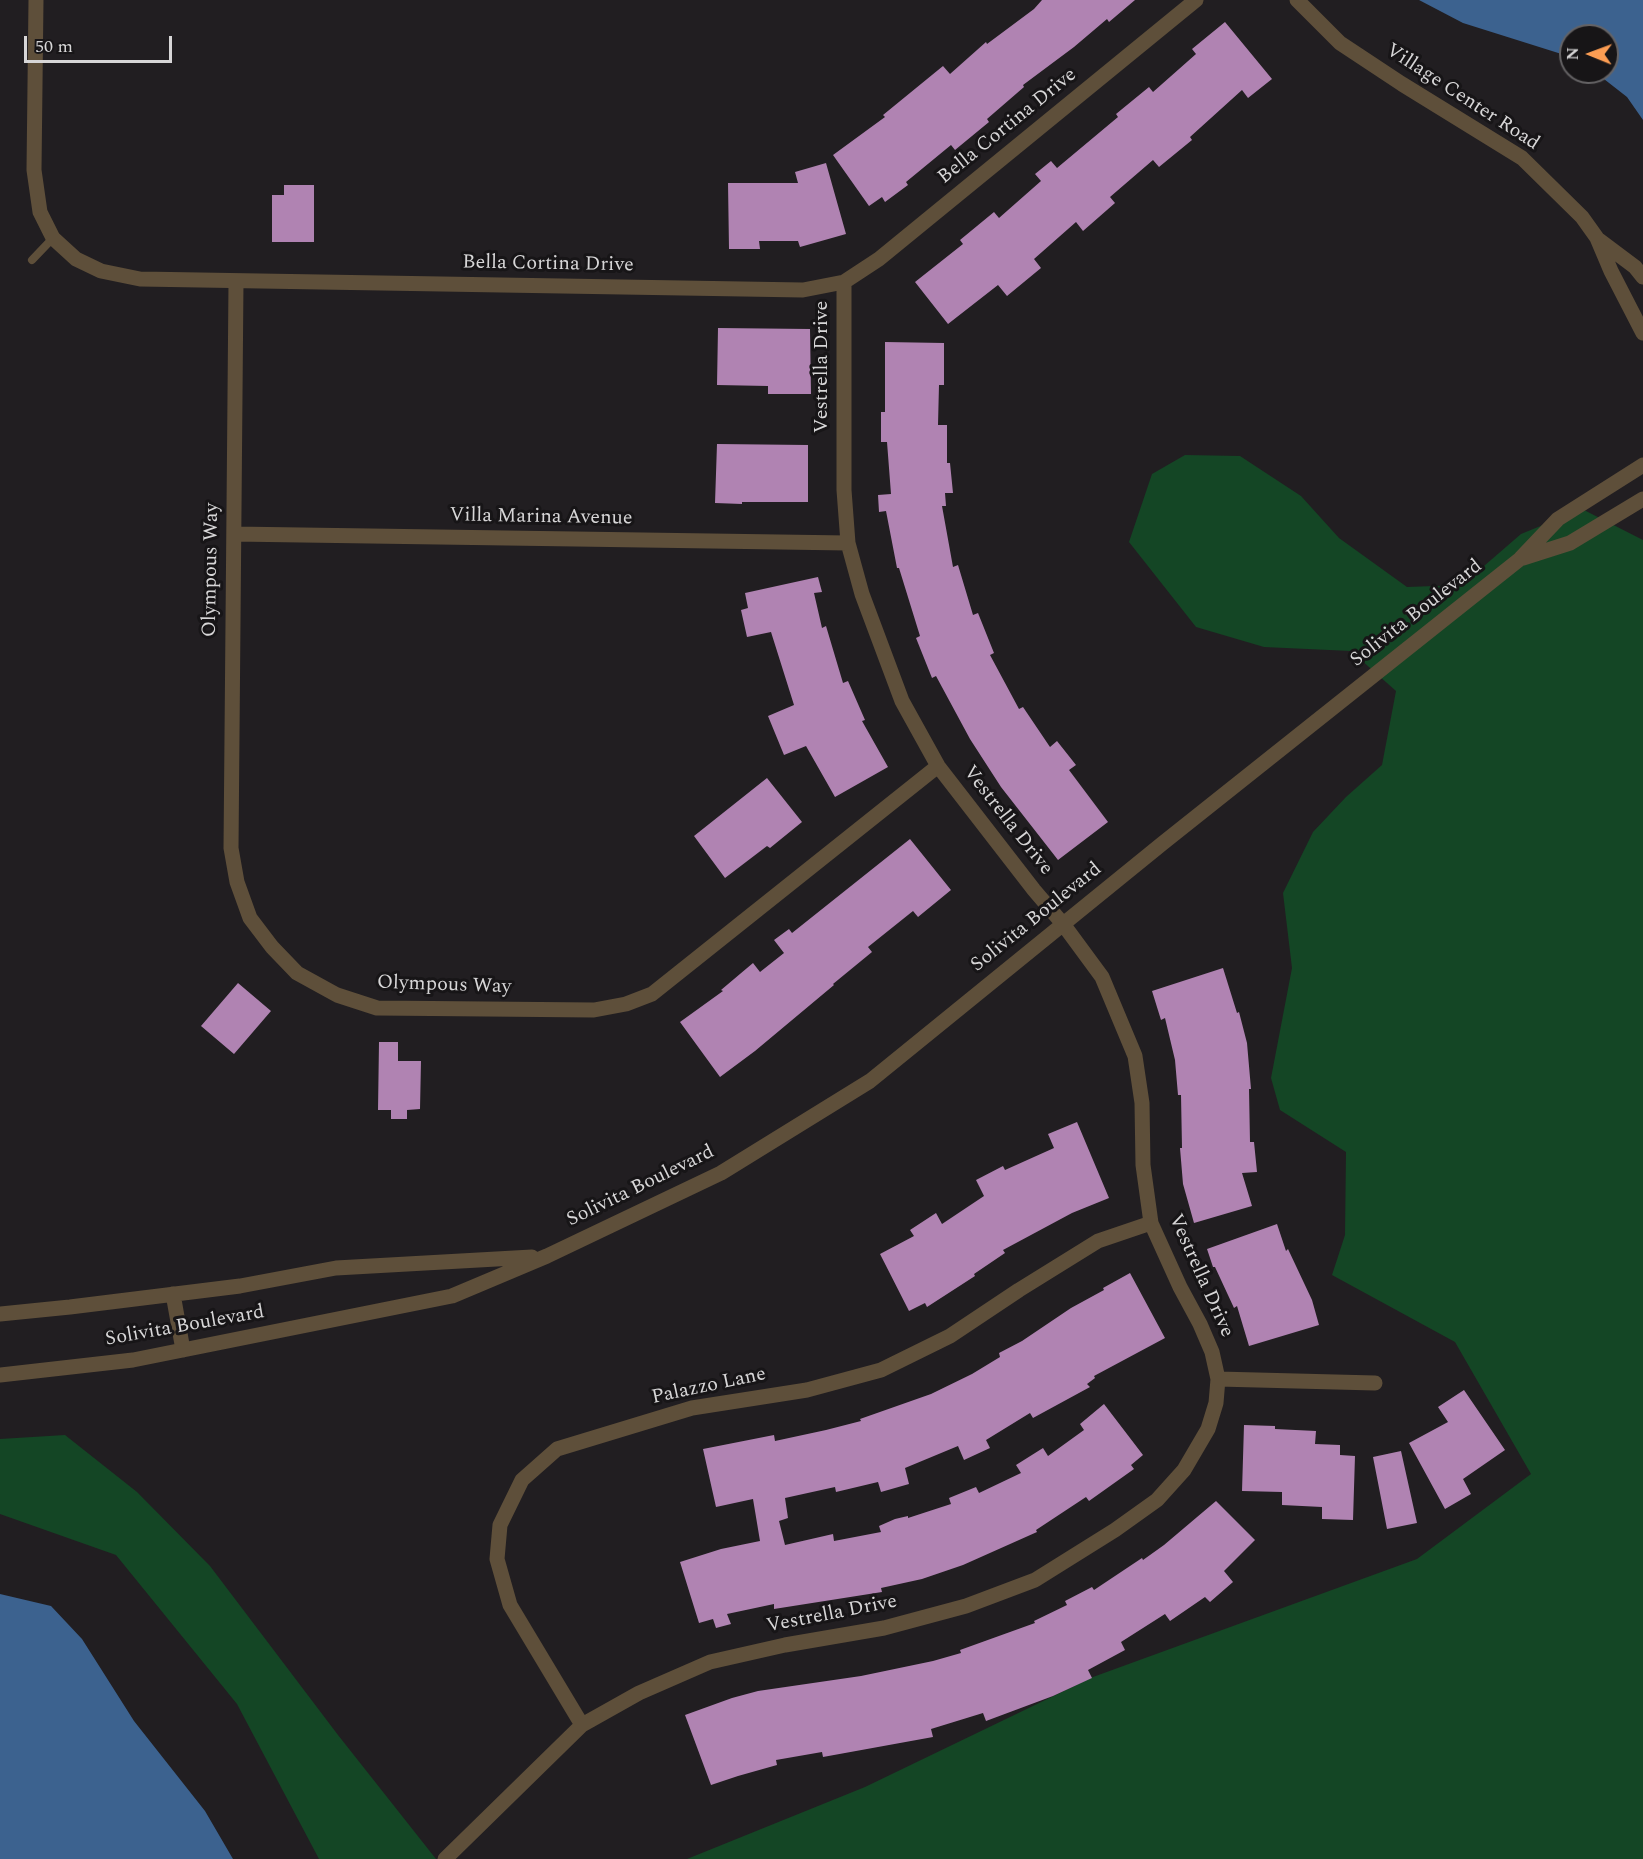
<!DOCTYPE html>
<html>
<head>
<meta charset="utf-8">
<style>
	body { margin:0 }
	#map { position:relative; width:1643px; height:1859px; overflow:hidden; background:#211e21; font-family:Spectral,serif }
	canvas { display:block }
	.north { position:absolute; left:1559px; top:24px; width:60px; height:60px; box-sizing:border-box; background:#171517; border:2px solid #646264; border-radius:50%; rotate:271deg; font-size:16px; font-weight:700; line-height:24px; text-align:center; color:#d7d6d7 }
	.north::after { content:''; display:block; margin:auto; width:21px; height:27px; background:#fc9d53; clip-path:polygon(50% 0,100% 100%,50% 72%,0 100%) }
	.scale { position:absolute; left:24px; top:36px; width:148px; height:27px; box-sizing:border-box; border:3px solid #d7d6d7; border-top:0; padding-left:8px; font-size:18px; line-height:21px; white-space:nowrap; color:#d7d6d7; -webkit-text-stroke:4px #171517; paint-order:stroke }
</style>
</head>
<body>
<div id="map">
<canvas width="1643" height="1859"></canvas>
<div class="north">N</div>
<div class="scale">50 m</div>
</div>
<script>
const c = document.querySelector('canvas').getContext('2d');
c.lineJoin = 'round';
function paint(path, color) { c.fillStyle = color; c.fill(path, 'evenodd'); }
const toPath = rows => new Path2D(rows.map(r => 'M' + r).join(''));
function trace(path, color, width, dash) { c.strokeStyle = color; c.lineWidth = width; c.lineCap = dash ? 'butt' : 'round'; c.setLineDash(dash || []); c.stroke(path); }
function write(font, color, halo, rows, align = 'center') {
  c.font = font + ' Spectral,serif'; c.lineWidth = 6; c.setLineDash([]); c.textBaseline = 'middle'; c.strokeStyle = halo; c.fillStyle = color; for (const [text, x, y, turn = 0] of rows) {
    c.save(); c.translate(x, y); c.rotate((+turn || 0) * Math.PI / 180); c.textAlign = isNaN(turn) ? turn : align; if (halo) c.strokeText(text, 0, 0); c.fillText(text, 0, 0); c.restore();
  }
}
paint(toPath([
	[1185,455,1240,456,1301,496,1339,538,1407,587,1462,585,1521,534,1582,509,1643,540,1643,1859,687,1859,865,1787,1093,1677,1417,1559,1531,1474,1455,1342,1332,1275,1345,1235,1346,1152,1280,1110,1271,1078,1292,968,1283,893,1313,832,1346,797,1382,765,1396,691,1351,651,1264,647,1196,627,1129,542,1152,474],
	[65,1435,137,1492,210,1566,338,1735,436,1859,319,1859,237,1704,116,1555,0,1514,0,1439]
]), '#144625');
paint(toPath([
	[1419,0,1643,0,1643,120,1627,97,1595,72,1607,72,1607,36,1571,36,1571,57,1463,23],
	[0,1594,51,1606,82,1639,134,1721,205,1811,233,1859,0,1859]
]), '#3c628f');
paint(toPath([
	[1042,0,1135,0,1109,22,1107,19,1074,47,1023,85,1024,87,987,119,989,122,955,150,951,145,906,182,908,185,885,202,882,197,869,206,833,155,885,117,883,115,943,66,950,74,986,42,987,44,1034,9],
	[1225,22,1272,79,1248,98,1242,90,1190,137,1192,140,1159,167,1153,160,1110,197,1115,203,1083,231,1076,222,1034,259,1041,268,1007,296,998,285,948,324,915,282,963,244,960,240,994,212,999,218,1041,181,1035,174,1051,161,1057,168,1118,117,1116,114,1149,87,1153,92,1196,54,1192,49],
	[826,163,846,234,800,247,798,241,759,241,760,249,729,249,728,183,798,183,795,172],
	[284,185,314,185,314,242,272,242,272,195,284,195],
	[718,328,810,329,811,394,768,394,768,386,717,385],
	[885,342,944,343,944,385,939,385,938,425,947,425,947,463,950,463,953,493,945,493,946,506,942,506,953,567,958,565,973,615,978,613,994,653,990,655,1019,709,1023,707,1050,747,1057,741,1076,765,1069,770,1108,822,1058,860,1001,787,970,739,936,676,932,678,916,638,920,636,899,568,897,568,886,511,879,512,878,495,891,494,887,442,881,442,881,412,885,412],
	[717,444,808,445,808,502,742,502,742,504,715,503],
	[818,577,822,592,814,593,822,628,826,626,843,683,848,681,865,720,862,721,888,767,835,797,806,746,784,755,768,716,794,705,771,632,747,637,741,610,748,608,745,593],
	[767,778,802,822,770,848,767,846,725,878,694,836],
	[910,839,951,890,918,917,913,911,868,947,872,952,833,984,834,985,755,1051,720,1077,680,1022,723,991,721,990,753,963,760,972,784,953,774,940,789,929,792,933],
	[1223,968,1237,1013,1239,1012,1247,1043,1251,1089,1249,1089,1250,1142,1254,1142,1257,1172,1242,1173,1252,1206,1194,1223,1183,1184,1180,1148,1182,1148,1181,1095,1178,1095,1175,1060,1165,1018,1161,1020,1152,991],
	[238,983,271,1011,234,1054,201,1026],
	[379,1042,398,1042,398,1061,421,1061,420,1109,407,1110,407,1119,391,1119,391,1110,378,1110],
	[1077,1122,1109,1198,1072,1213,1003,1250,1005,1253,974,1274,975,1276,927,1307,925,1303,909,1311,880,1254,914,1236,910,1230,936,1213,942,1224,984,1196,976,1180,1003,1166,1005,1170,1054,1148,1048,1134],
	[1277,1224,1286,1251,1288,1249,1312,1300,1319,1325,1249,1346,1237,1306,1234,1308,1215,1267,1213,1267,1207,1249],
	[1130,1273,1165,1338,1094,1376,1095,1378,1087,1384,1090,1387,1033,1418,1030,1413,986,1440,990,1448,964,1460,958,1446,905,1468,909,1484,881,1492,878,1482,836,1492,835,1487,785,1498,788,1518,779,1521,785,1545,833,1534,834,1541,881,1532,879,1526,895,1519,908,1516,908,1518,951,1504,949,1498,976,1487,979,1493,1021,1473,1016,1465,1043,1448,1048,1456,1084,1430,1080,1424,1104,1404,1143,1455,1131,1465,1134,1469,1089,1501,1086,1497,1036,1530,1037,1532,963,1565,922,1579,881,1588,882,1592,774,1609,774,1604,727,1614,731,1624,716,1628,713,1619,699,1623,680,1562,721,1549,760,1541,753,1499,716,1507,703,1449,774,1435,775,1441,826,1430,861,1421,860,1419,931,1394,972,1374,1000,1357,999,1353,1022,1341,1071,1308,1104,1290,1103,1288],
	[1464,1390,1505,1450,1463,1479,1471,1494,1445,1509,1409,1443,1448,1422,1438,1407],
	[1244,1425,1275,1426,1275,1429,1316,1431,1315,1444,1340,1445,1340,1455,1355,1456,1353,1520,1322,1519,1322,1507,1282,1505,1282,1492,1242,1491],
	[1401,1451,1417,1523,1387,1529,1373,1457],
	[1216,1501,1255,1540,1224,1571,1233,1582,1210,1602,1205,1597,1170,1621,1165,1614,1121,1642,1125,1650,1088,1670,1092,1678,1053,1696,986,1721,983,1713,931,1729,933,1737,823,1757,822,1752,776,1760,777,1765,738,1776,711,1785,685,1715,732,1698,758,1691,861,1676,933,1661,961,1653,960,1650,1035,1623,1034,1621,1067,1605,1065,1601,1092,1587,1094,1590,1142,1558,1143,1560,1164,1545]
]), '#b083b2');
trace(toPath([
	[32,260,53,238]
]), '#5e4f3a', 8);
trace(toPath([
	[36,0,34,170,40,212,53,238,76,259,101,271,140,279,803,290,844,282,879,259,1196,0],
	[1297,0,1340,43,1402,84,1522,158,1582,217,1597,238,1611,271,1643,333],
	[1599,240,1635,267,1643,277],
	[236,282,231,848,237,882,250,918,272,947,297,973,337,995,377,1008,594,1010,626,1004,652,994,938,766],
	[234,534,848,543],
	[1523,558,1570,543,1643,499],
	[173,1294,183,1350],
	[0,1314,70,1307,240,1286,336,1268,532,1257],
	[0,1375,133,1360,452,1296,547,1256,721,1173,870,1081,1163,843,1520,559,1558,519,1643,465],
	[1218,1379,1375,1383],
	[582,1725,510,1605,497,1559,500,1525,522,1480,557,1449,692,1408,807,1390,881,1370,950,1336,1019,1290,1098,1241,1151,1223],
	[445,1859,582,1725,639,1693,710,1662,785,1645,884,1628,966,1606,1035,1580,1115,1530,1157,1500,1184,1470,1208,1429,1216,1403,1218,1379,1212,1352,1200,1324,1180,1287,1151,1223,1143,1165,1142,1103,1135,1056,1102,977,1063,924,1034,890,938,766,902,701,862,594,848,543,844,490,844,282]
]), '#5e4f3a', 15);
write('20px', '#d7d6d7', '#171517', [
	["Village Center Road",1462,98,33],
	["Bella Cortina Drive",1008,127,-39],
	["Bella Cortina Drive",548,265,1],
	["Vestrella Drive",823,367,-90],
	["Villa Marina Avenue",541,518,1],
	["Olympous Way",212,570,-89],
	["Solivita Boulevard",1417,614,-38],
	["Vestrella Drive",1007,821,52],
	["Solivita Boulevard",1037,918,-39],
	["Olympous Way",444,986,2],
	["Solivita Boulevard",641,1187,-26],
	["Vestrella Drive",1200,1276,66],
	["Solivita Boulevard",185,1327,-10],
	["Palazzo Lane",709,1387,-12],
	["Vestrella Drive",832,1615,-11]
]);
</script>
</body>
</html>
